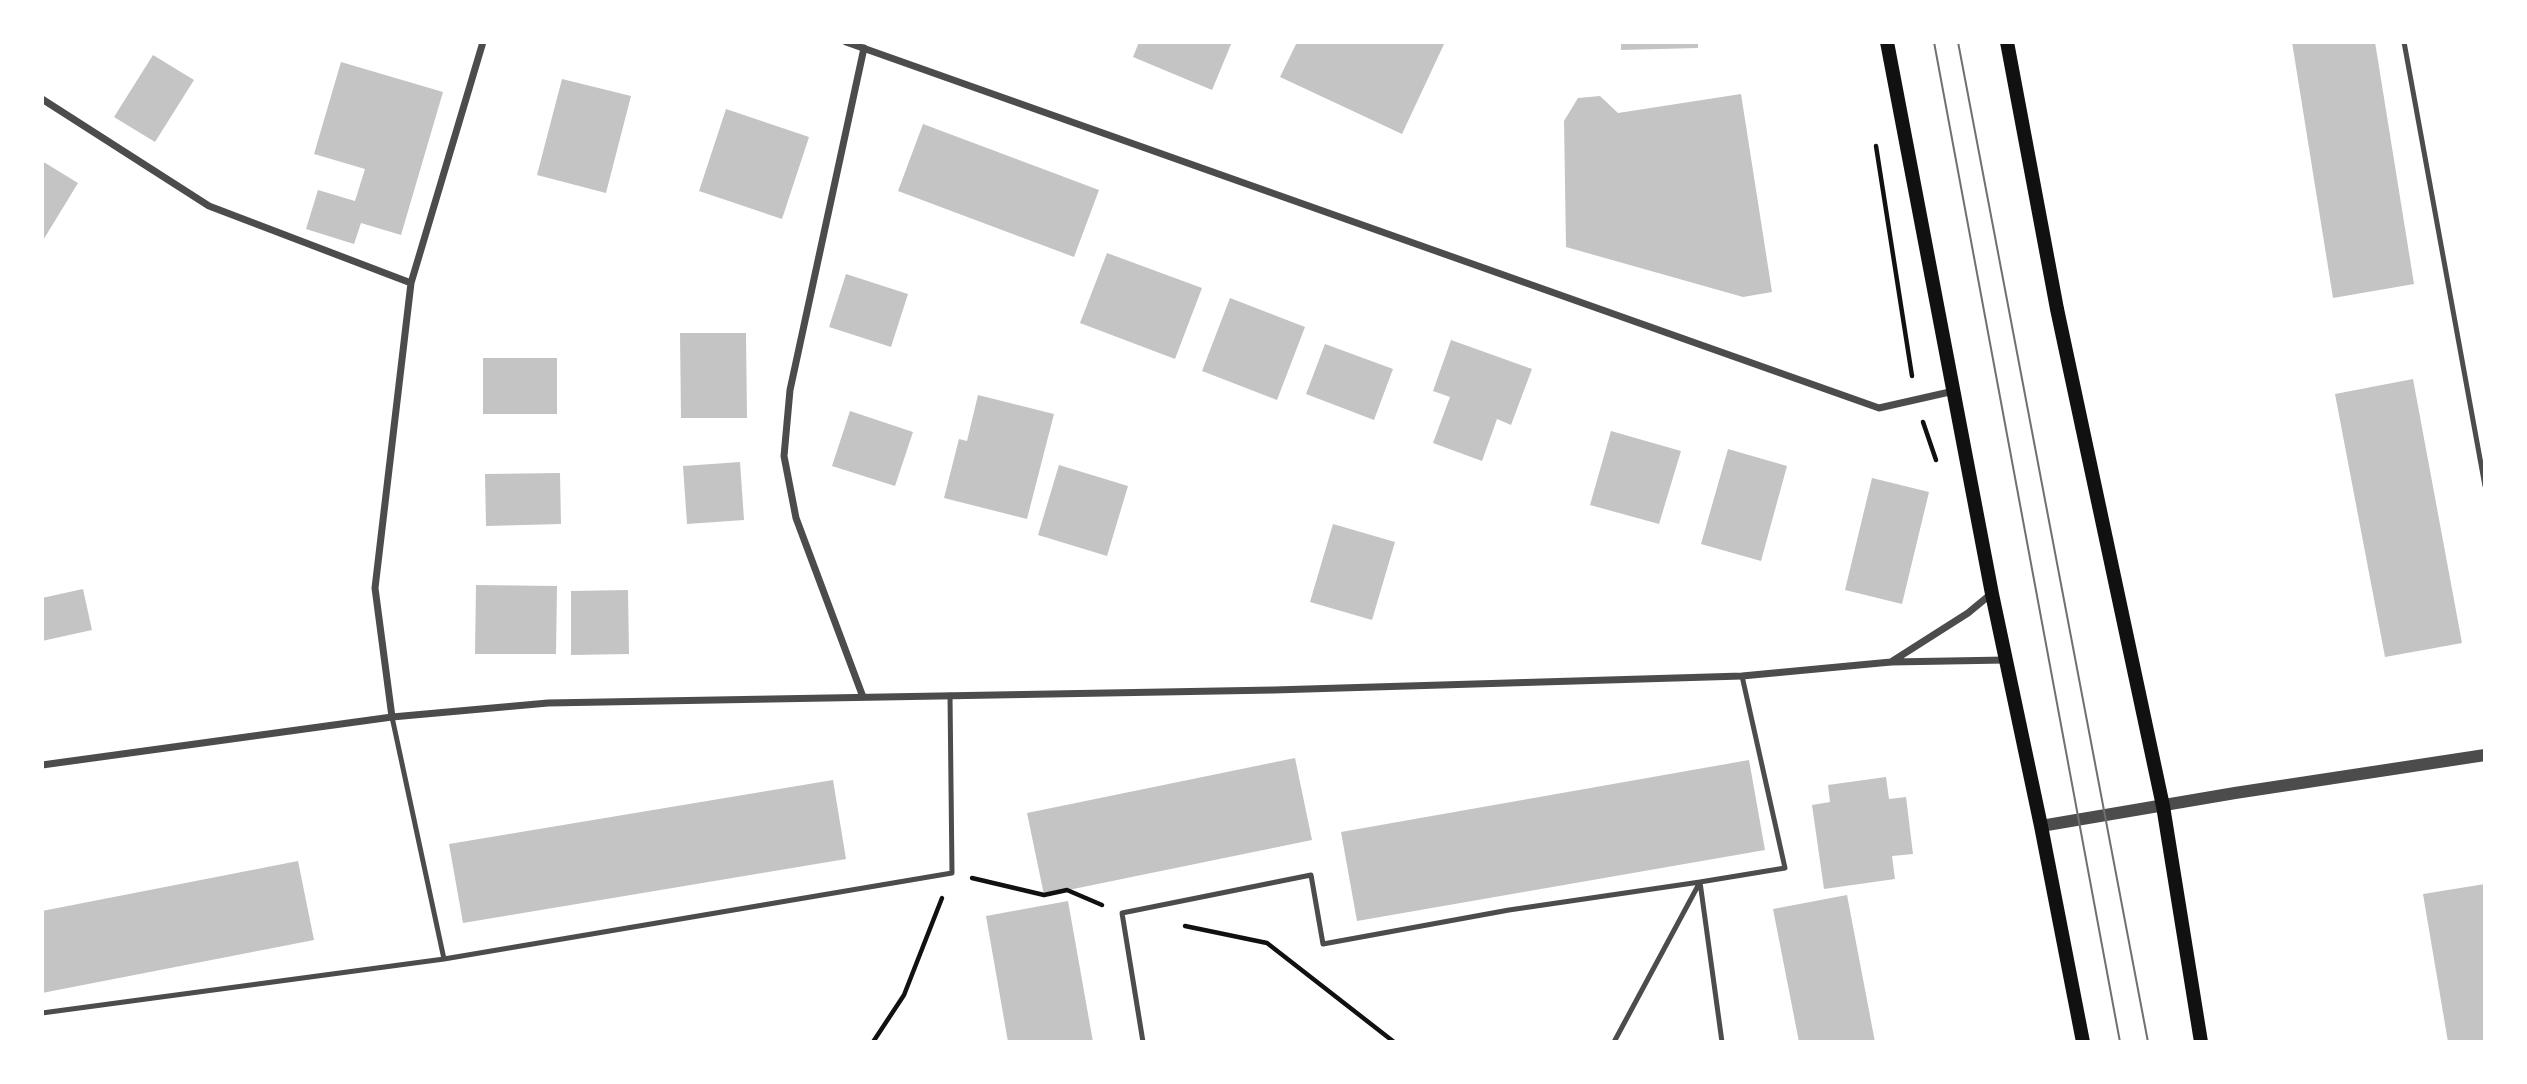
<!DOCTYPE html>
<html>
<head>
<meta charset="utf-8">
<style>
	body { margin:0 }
	#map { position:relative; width:2527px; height:1084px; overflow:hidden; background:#fff; font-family:"Nunito Sans",sans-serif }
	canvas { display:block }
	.frame { position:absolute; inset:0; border:44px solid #fff; pointer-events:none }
</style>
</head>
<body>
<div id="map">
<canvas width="2527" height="1084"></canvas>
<div class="frame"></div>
</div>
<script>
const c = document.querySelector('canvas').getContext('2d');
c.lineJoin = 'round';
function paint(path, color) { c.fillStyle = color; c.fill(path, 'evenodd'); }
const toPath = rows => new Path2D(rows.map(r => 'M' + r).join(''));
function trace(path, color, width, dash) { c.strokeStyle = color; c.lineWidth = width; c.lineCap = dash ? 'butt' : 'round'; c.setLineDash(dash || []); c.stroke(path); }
paint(toPath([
	[1139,42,1232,42,1212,90,1133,57],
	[1297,42,1445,42,1402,134,1280,77],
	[1621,42,1698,42,1698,48,1621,50],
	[2292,42,2375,42,2414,284,2333,298],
	[153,55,194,80,155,142,114,117],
	[341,62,443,92,401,235,361,223,354,244,306,229,318,190,355,201,365,169,314,154],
	[562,79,631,96,606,193,537,175],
	[1741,94,1772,292,1743,297,1566,247,1564,121,1578,98,1600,96,1618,113],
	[726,109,809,137,782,219,699,191],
	[923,124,1099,190,1074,257,898,191],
	[42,161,78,183,42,242],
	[1107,253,1202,288,1175,359,1080,323],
	[846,274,908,294,891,347,829,327],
	[1230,298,1305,327,1277,400,1202,371],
	[680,333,746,333,747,418,681,418],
	[1451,340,1532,369,1511,425,1497,419,1482,461,1433,443,1450,397,1433,391],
	[1325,344,1393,369,1374,420,1306,394],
	[483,358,557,358,557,414,483,414],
	[2413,379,2462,643,2385,657,2335,394],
	[978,395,1054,414,1027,519,944,498,959,439,967,441],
	[850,411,913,432,895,486,832,466],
	[1611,431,1681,451,1659,524,1590,505],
	[1728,449,1787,466,1761,561,1701,544],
	[740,462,744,520,687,524,683,466],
	[1059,465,1128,486,1107,556,1038,535],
	[560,473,561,524,486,526,485,474],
	[1872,478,1929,492,1902,604,1845,590],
	[1333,524,1395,542,1372,620,1310,602],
	[476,585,557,586,556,654,475,654],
	[83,589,92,630,42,641,42,598],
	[628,590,629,654,571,655,571,591],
	[1295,758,1312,840,1044,895,1027,813],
	[1749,760,1765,850,1357,921,1341,832],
	[1886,777,1889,799,1906,797,1913,854,1892,856,1895,879,1824,889,1812,805,1830,802,1828,785],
	[833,780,846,859,463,923,449,844],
	[298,861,314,940,42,993,42,911],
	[2485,884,2485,1042,2448,1042,2423,894],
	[1847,895,1875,1042,1799,1042,1773,909],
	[1068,901,1093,1042,1008,1042,986,916]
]), '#c4c4c4');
trace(toPath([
	[1876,146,1912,376],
	[1923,422,1936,460],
	[972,878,1044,895,1067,890,1102,905],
	[1185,926,1267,943,1394,1042],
	[873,1042,904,995,942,898]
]), '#111', 4.5);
trace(toPath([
	[2404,42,2485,486],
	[392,717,444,959],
	[42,1013,444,959,952,873,950,695],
	[1143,1042,1122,913,1311,875,1323,944,1509,910,1700,882],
	[1614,1042,1700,882],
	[1722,1042,1700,882,1785,868,1742,676]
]), '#4c4c4c', 5);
trace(toPath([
	[846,42,1879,408,1954,391],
	[42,99,209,206,411,283],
	[1891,662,1968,613,1991,594],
	[863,697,796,518,784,456,790,390,864,48],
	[392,717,375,588,411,283,483,42],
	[42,765,392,717,548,703,1274,690,1742,676,1891,662,2006,660]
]), '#4c4c4c', 7);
trace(toPath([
	[2041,826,2235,793,2485,755]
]), '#4c4c4c', 12);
trace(toPath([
	[1887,42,1992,594,2041,826,2083,1042],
	[2007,42,2057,309,2163,806,2201,1042]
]), '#111', 14);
trace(toPath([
	[1934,42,2120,1042],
	[1958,42,2148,1042]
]), '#707070', 2);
</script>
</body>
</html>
